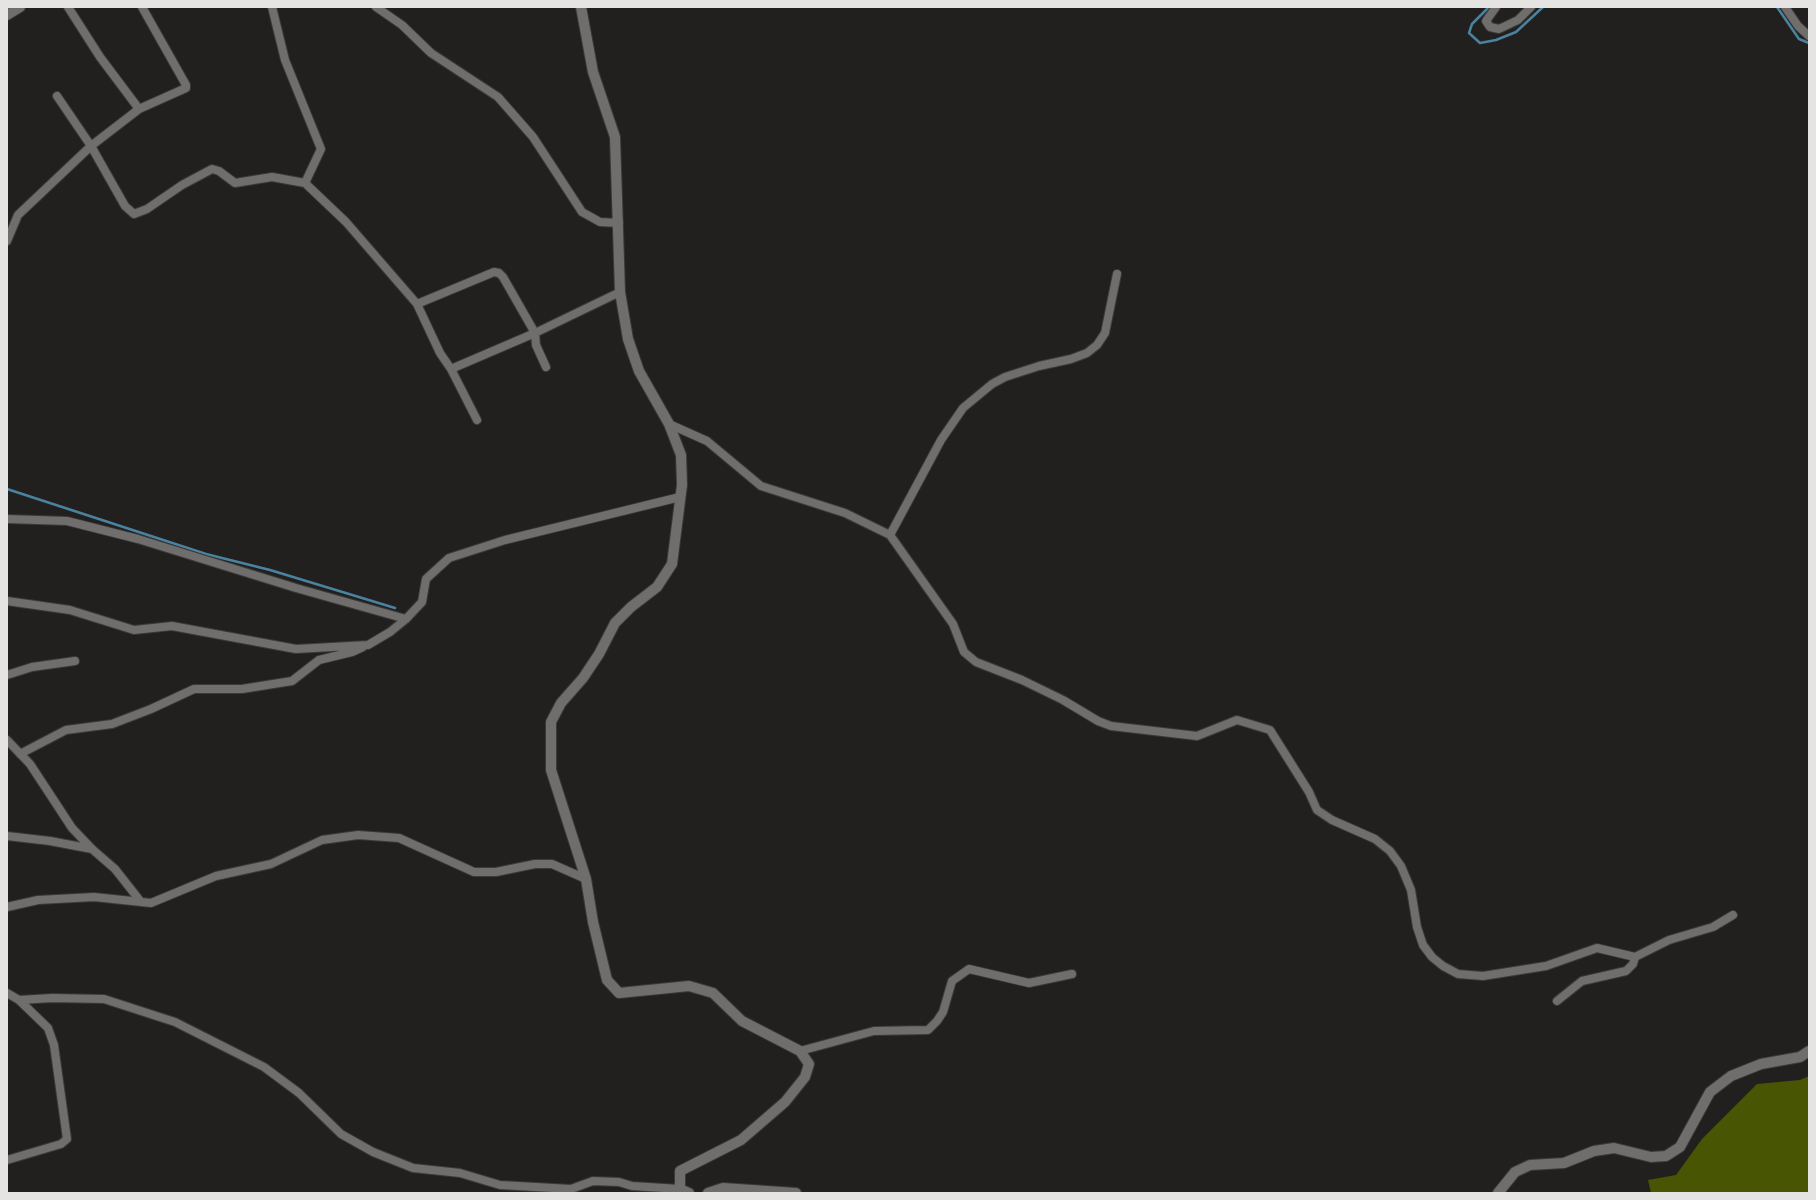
<!DOCTYPE html>
<html>
<head>
<meta charset="utf-8">
<style>
	body { margin:0 }
	#map { position:relative; width:1816px; height:1200px; overflow:hidden; background:#22201e; font-family:Arial,sans-serif }
	canvas { display:block }
	.frame { position:absolute; inset:0; border:8px solid #e5e4e3; pointer-events:none }
</style>
</head>
<body>
<div id="map">
<canvas width="1816" height="1200"></canvas>
<div class="frame"></div>
</div>
<script>
const c = document.querySelector('canvas').getContext('2d');
c.lineJoin = 'round';
function paint(path, color) { c.fillStyle = color; c.fill(path, 'evenodd'); }
const toPath = rows => new Path2D(rows.map(r => 'M' + r).join(''));
function trace(path, color, width, dash) { c.strokeStyle = color; c.lineWidth = width; c.lineCap = dash ? 'butt' : 'round'; c.setLineDash(dash || []); c.stroke(path); }
paint(toPath([
	[1809,1076,1809,1193,1651,1193,1648,1180,1676,1175,1702,1139,1757,1084,1800,1080]
]), '#485502');
trace(toPath([
	[1489,7,1472,24,1469,33,1480,43,1496,40,1516,32,1543,7],
	[1777,7,1799,39,1809,43],
	[7,489,206,554,270,570,395,608]
]), '#4a83a1', 2.5);
const minor = toPath([
	[68,7,100,57,139,109],
	[272,7,285,60,321,149,305,183],
	[376,7,402,25,431,53,498,97,533,137,582,212,600,222,619,223],
	[1496,7,1486,21,1490,27,1499,29,1518,20,1531,7],
	[1785,7,1798,26,1809,36],
	[57,96,91,146,125,206,134,214,147,209,182,185,212,169,219,171,235,183,272,177,305,183,346,222,417,304,440,353,451,369,477,420],
	[7,241,18,215,91,146,139,109,186,88,186,85,142,7],
	[417,304,494,272,499,273,503,277,535,333,536,345,546,367],
	[451,369,535,333,620,292],
	[669,424,707,441,761,486,845,513,890,535,953,624,964,652,976,662,1022,680,1063,700,1098,721,1111,726,1197,736,1237,720,1270,730,1309,792,1317,810,1332,820,1375,839,1390,851,1401,866,1411,890,1417,927,1423,945,1432,957,1443,966,1458,974,1483,976,1546,966,1597,948,1635,957,1669,940,1713,927,1733,915],
	[7,519,67,521,138,539,296,588,406,619],
	[890,535,941,440,963,408,992,384,1005,377,1039,366,1071,359,1087,353,1097,345,1105,333,1117,274],
	[7,601,70,610,134,630,172,626,296,649,368,645,390,632,406,619,422,602,426,579,449,558,505,540,680,497],
	[7,675,32,667,75,661],
	[7,740,30,764,72,828,92,849,115,869,141,902],
	[20,754,66,730,112,724,151,709,194,689,242,689,292,681,319,660,352,652,363,647],
	[7,836,50,841,92,849],
	[7,907,38,900,94,897,151,903,216,876,271,864,322,840,358,835,399,838,474,872,496,872,535,864,552,864,586,879],
	[7,993,19,1000,52,998,104,999,175,1022,264,1067,299,1093,341,1134,373,1152,413,1168,460,1173,500,1185,571,1189,593,1181,619,1182,632,1186,680,1189],
	[1557,1001,1582,981,1626,971,1633,964,1635,957],
	[800,1051,874,1031,928,1030,937,1021,943,1012,952,981,969,969,1029,983,1072,974],
	[7,1160,61,1144,67,1139,54,1045,48,1028,19,1000]
]);
const tertiary = toPath([
	[581,7,593,72,615,137,620,292,628,339,639,371,669,424,681,455,682,485,672,564,657,587,631,607,615,623,599,654,583,678,561,703,551,722,551,770,586,879,593,922,607,980,619,993,689,986,713,993,742,1021,800,1051,809,1064,805,1077,785,1102,741,1140,680,1171,680,1189,689,1193],
	[7,15,20,7],
	[708,1193,723,1188,796,1193],
	[1498,1193,1515,1172,1530,1165,1564,1163,1594,1151,1614,1148,1651,1157,1666,1156,1680,1147,1710,1092,1731,1076,1761,1064,1800,1057,1809,1051]
]);
trace(minor, '#3b3a38', 10);
trace(tertiary, '#3b3a38', 12);
trace(minor, '#706e6c', 8);
trace(tertiary, '#706e6c', 10);
</script>
</body>
</html>
